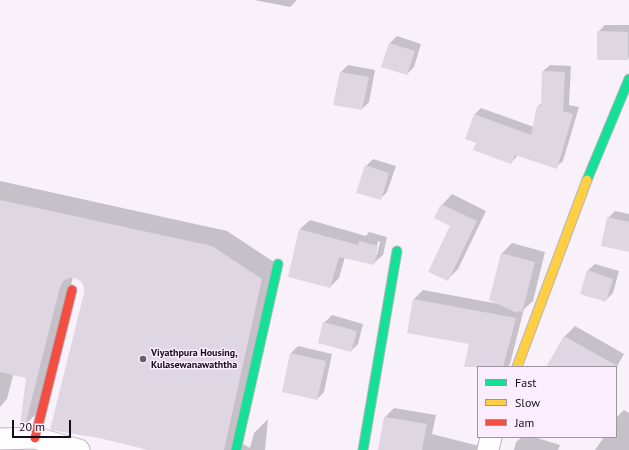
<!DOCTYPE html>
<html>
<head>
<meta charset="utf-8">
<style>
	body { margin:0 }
	#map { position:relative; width:629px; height:450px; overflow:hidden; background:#f8f1fa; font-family:"PT Sans",sans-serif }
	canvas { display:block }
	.legend { position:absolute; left:477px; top:366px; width:140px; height:72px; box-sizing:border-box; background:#fbedfe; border:1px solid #9f94a1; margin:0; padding:5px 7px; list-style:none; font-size:12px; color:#140f16 }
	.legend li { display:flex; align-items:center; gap:8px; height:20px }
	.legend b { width:20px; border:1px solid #9f94a1 }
	.scale { position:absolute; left:12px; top:420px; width:59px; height:18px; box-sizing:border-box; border:2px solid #140f16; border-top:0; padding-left:5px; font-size:12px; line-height:14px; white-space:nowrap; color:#140f16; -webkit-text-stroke:3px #fbedfe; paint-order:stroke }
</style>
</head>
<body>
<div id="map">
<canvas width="629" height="450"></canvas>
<ul class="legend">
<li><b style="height:5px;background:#16e098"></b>Fast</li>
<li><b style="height:5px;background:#ffcf43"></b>Slow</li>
<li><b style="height:5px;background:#f24e42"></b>Jam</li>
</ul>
<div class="scale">20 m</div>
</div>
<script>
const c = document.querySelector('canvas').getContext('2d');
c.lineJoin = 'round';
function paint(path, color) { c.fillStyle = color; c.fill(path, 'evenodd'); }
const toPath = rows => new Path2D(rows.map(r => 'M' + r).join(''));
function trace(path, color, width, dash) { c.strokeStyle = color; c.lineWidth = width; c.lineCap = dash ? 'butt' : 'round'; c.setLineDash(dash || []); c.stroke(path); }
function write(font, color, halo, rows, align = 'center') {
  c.font = font + ' "PT Sans",sans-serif'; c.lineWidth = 3; c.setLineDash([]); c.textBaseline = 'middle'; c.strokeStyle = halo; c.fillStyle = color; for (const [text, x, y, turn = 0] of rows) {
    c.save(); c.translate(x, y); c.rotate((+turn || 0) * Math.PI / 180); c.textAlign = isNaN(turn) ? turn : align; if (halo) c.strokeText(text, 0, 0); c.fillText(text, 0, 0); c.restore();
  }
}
paint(toPath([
	[254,0,297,0,290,7],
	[605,25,629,25,629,58,627,59,598,32],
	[397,36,421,44,414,67,407,74,390,43],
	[348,65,375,70,369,102,362,109,334,104,341,72],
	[550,65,571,66,569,105,579,107,563,161,556,167,518,155,511,163,477,143,474,115,481,108,534,127,538,106,542,103,543,71],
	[373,159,396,166,387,192,380,199,366,166],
	[0,181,227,231,277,264,243,444,250,448,254,433,268,419,265,450,152,450,85,293,85,286,82,281,73,277,40,410,25,425,33,329,25,328,7,399,0,407],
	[452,194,486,211,458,269,447,280,451,225,442,205],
	[615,211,629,214,629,251,608,218],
	[310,220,366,236,369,232,387,237,383,255,373,264,345,257,339,278,330,287,300,229],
	[378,241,380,242,377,255,375,255],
	[512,243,545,252,533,301,524,309,510,364,507,367,478,368,465,364,471,343,414,299,423,290,499,304,502,253],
	[595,264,619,271,613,293,605,301,587,271],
	[332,315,363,324,358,344,351,351,324,323],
	[575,326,624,354,616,368,552,367,548,365,565,336],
	[298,346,332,354,324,392,317,399,291,353],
	[394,408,436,415,432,434,479,446,478,450,391,450,385,417],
	[624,410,629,413,629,450,595,450,604,437,616,437,616,418],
	[522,437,534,437,560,445,558,450,514,450,516,442]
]), '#0003');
paint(toPath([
	[597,31,628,32,628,60,597,60],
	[389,43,415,51,407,75,381,67],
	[542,71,565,72,563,111,573,114,557,169,515,155,511,164,473,150,476,143,465,139,474,114,531,135,537,106,541,106],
	[340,72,369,77,362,110,333,105],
	[365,165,389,173,381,200,356,193],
	[0,200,212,246,262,279,224,450,148,450,99,438,50,430,84,293,84,287,81,281,75,278,69,278,63,281,60,287,25,426,20,425,26,378,0,372],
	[441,204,477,221,448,281,428,272,450,226,434,218],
	[607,217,629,222,629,252,601,246],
	[299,229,358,245,359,241,378,246,374,265,339,257,330,288,288,277],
	[501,253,535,262,522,312,517,311,517,313,489,300],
	[587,270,613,279,606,302,580,294],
	[413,299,516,318,503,367,464,367,469,344,407,333],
	[323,322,357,331,351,352,318,343],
	[564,336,619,367,546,367],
	[290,353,326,361,317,400,282,392],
	[384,417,427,424,422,450,378,450]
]), '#ded6e0');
const street = toPath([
	[0,439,35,438,79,450],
	[488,450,491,437]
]);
const fast = toPath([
	[587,180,629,79],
	[236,450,278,264],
	[363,450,397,251]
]);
const slow = toPath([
	[517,367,587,180]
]);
const jam = toPath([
	[35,438,72,290]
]);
trace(street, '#bbb5bd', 23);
trace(fast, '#bbb5bd', 11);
trace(slow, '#bbb5bd', 11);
trace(jam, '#bbb5bd', 11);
trace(street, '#fefdfe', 21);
trace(fast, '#16e098', 9);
trace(slow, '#ffcf43', 9);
trace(jam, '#f24e42', 9);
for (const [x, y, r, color] of [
	[143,359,4,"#645e66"]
]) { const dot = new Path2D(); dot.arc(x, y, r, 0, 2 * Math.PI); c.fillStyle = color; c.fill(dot); trace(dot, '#fbedfe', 1.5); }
write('bold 10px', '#140f16', '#fbedfe', [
	["Viyathpura Housing,",151,353],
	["Kulasewanawaththa",151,365]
], 'left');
</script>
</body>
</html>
